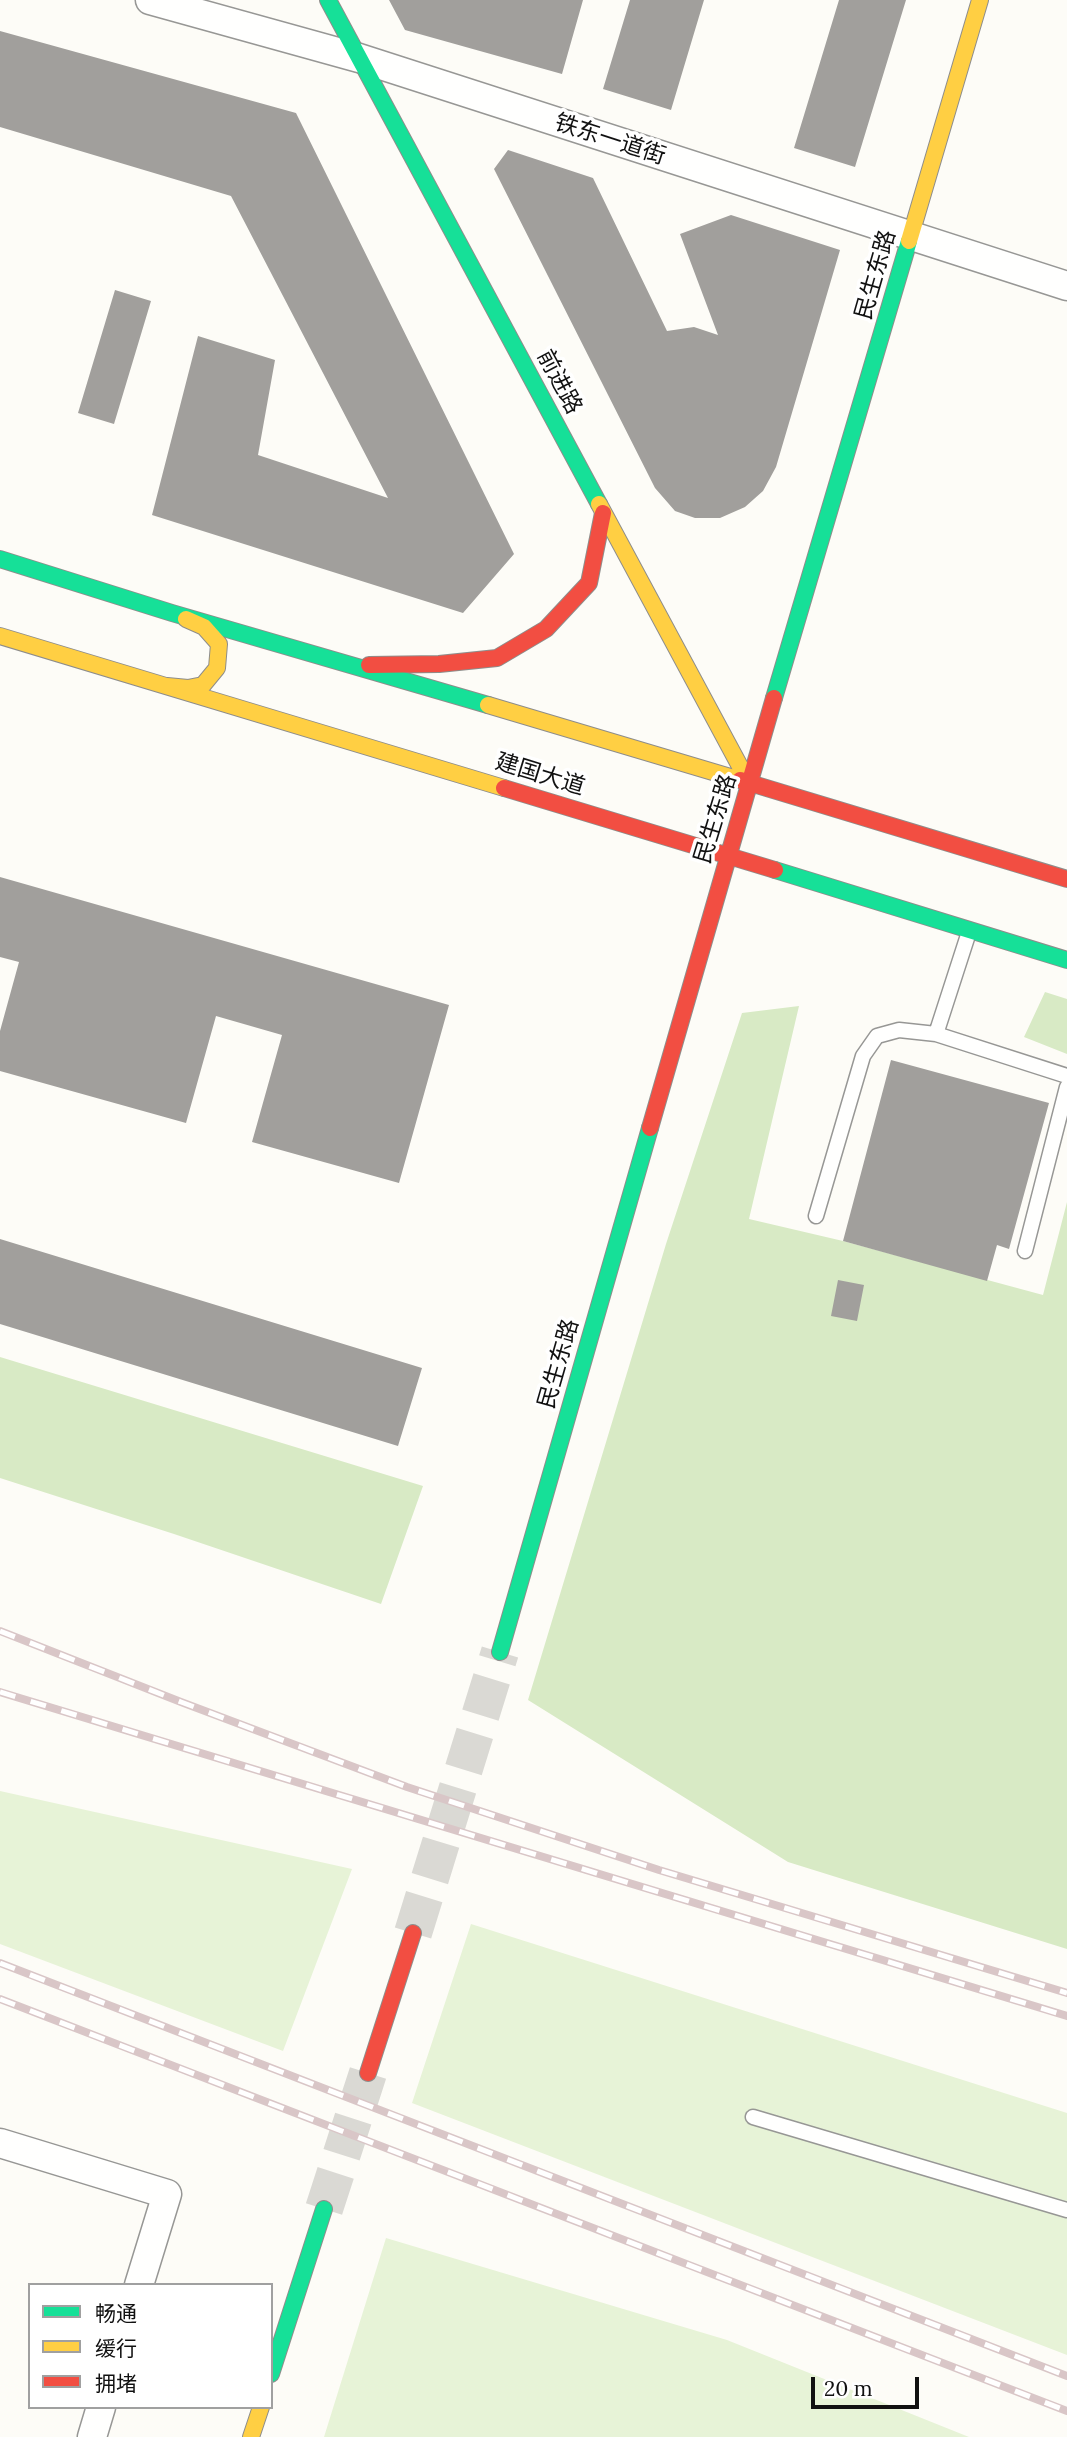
<!DOCTYPE html>
<html>
<head>
<meta charset="utf-8">
<style>
	body { margin:0 }
	#map { position:relative; width:1067px; height:2437px; overflow:hidden; background:#fdfcf7; font-family:Lora,"Noto Sans SC",serif }
	canvas { display:block }
	.legend { position:absolute; left:28px; top:2283px; width:245px; height:126px; box-sizing:border-box; background:#fff; border:2px solid #a0a0a0; margin:0; padding:9px 12px; list-style:none; font-size:21px; color:#111 }
	.legend li { display:flex; align-items:center; gap:14px; height:35px }
	.legend b { width:35px; border:2px solid #a0a0a0 }
	.scale { position:absolute; left:811px; top:2377px; width:108px; height:32px; box-sizing:border-box; border:4px solid #111; border-top:0; padding-left:9px; font-size:21px; line-height:24px; white-space:nowrap; color:#111; -webkit-text-stroke:5px #fff; paint-order:stroke }
</style>
</head>
<body>
<div id="map">
<canvas width="1067" height="2437"></canvas>
<ul class="legend">
<li><b style="height:9px;background:#16e098"></b>畅通</li>
<li><b style="height:9px;background:#ffcf43"></b>缓行</li>
<li><b style="height:9px;background:#f24e42"></b>拥堵</li>
</ul>
<div class="scale">20 m</div>
</div>
<script>
const c = document.querySelector('canvas').getContext('2d');
c.lineJoin = 'round';
function paint(path, color) { c.fillStyle = color; c.fill(path, 'evenodd'); }
const toPath = rows => new Path2D(rows.map(r => 'M' + r).join(''));
function trace(path, color, width, dash) { c.strokeStyle = color; c.lineWidth = width; c.lineCap = dash ? 'butt' : 'round'; c.setLineDash(dash || []); c.stroke(path); }
function write(font, color, halo, rows, align = 'center') {
  c.font = font + ' Lora,"Noto Sans SC",serif'; c.lineWidth = 7; c.setLineDash([]); c.textBaseline = 'middle'; c.strokeStyle = halo; c.fillStyle = color; for (const [text, x, y, turn = 0] of rows) {
    c.save(); c.translate(x, y); c.rotate((+turn || 0) * Math.PI / 180); c.textAlign = isNaN(turn) ? turn : align; if (halo) c.strokeText(text, 0, 0); c.fillText(text, 0, 0); c.restore();
  }
}
paint(toPath([
	[0,1791,352,1869,283,2051,0,1944],
	[471,1924,1067,2113,1067,2355,412,2103],
	[386,2238,727,2340,969,2437,324,2437]
]), '#e7f3d7');
paint(toPath([
	[1045,992,1067,999,1067,1054,1024,1037],
	[799,1006,749,1219,843,1241,1043,1295,1067,1202,1067,1949,788,1862,528,1700,666,1244,742,1013],
	[0,1357,423,1486,381,1604,174,1534,0,1478]
]), '#d8eac5');
paint(toPath([
	[389,0,583,0,562,74,405,30],
	[630,0,704,0,671,110,603,89],
	[839,0,906,0,855,167,794,148],
	[0,31,296,113,514,554,463,613,152,515,198,336,275,360,258,455,388,498,231,196,0,127],
	[508,150,593,178,667,331,694,327,718,335,680,234,731,215,840,250,776,467,763,491,745,507,720,518,695,518,675,511,655,488,494,169],
	[115,290,151,301,114,424,78,413],
	[0,877,449,1005,399,1183,252,1142,282,1035,216,1016,186,1123,0,1071,0,1031,19,962,0,957],
	[891,1060,1049,1103,1009,1249,997,1245,987,1281,843,1241],
	[0,1239,422,1368,398,1446,0,1324],
	[838,1280,864,1285,857,1321,831,1316]
]), '#a19f9c');
trace(toPath([
	[413,1933,500,1652],
	[324,2209,368,2073]
]), '#dad9d4', 38, [38, 19]);
const lane = toPath([
	[936,1034,969,932],
	[816,1216,863,1056,877,1036,899,1030,936,1034,1067,1076],
	[1025,1251,1067,1087],
	[753,2117,1067,2210]
]);
const street = toPath([
	[150,0,359,58,1067,286],
	[0,2143,167,2194,139,2285],
	[92,2437,101,2407]
]);
const fast = toPath([
	[328,0,599,504],
	[0,559,172,613,488,705],
	[774,698,909,241],
	[775,870,1067,960],
	[500,1652,650,1128],
	[271,2374,324,2209]
]);
const slow = toPath([
	[909,241,980,0],
	[599,504,750,785],
	[0,636,504,788],
	[167,686,188,688,203,685,217,668,219,644,204,627,186,619],
	[488,705,740,780],
	[251,2437,261,2407]
]);
const jam = toPath([
	[369,665,439,664,497,658,546,629,589,583,603,513],
	[740,780,1067,879],
	[504,788,775,870],
	[650,1128,774,698],
	[368,2073,413,1933]
]);
trace(lane, '#979795', 17);
trace(street, '#979795', 31);
trace(fast, '#8e8d8b', 18);
trace(slow, '#8e8d8b', 18);
trace(jam, '#8e8d8b', 18);
trace(lane, '#fffffe', 14);
trace(street, '#fffffe', 28);
trace(fast, '#16e098', 16);
trace(slow, '#ffcf43', 16);
trace(jam, '#f24e42', 16);
const rail = toPath([
	[0,1631,181,1702,407,1787,659,1870,1067,1993],
	[0,1692,1067,2016],
	[0,1963,1067,2376],
	[0,1999,1067,2411]
]);
trace(rail, '#d9c6c7', 8);
trace(rail, '#fff', 5, [16]);
write('23px', '#111', '#fff', [
	["铁东一道街",610,140,18],
	["民生东路",876,275,-74],
	["前进路",559,382,62],
	["建国大道",540,775,17],
	["民生东路",716,819,-73],
	["民生东路",559,1364,-74]
]);
</script>
</body>
</html>
